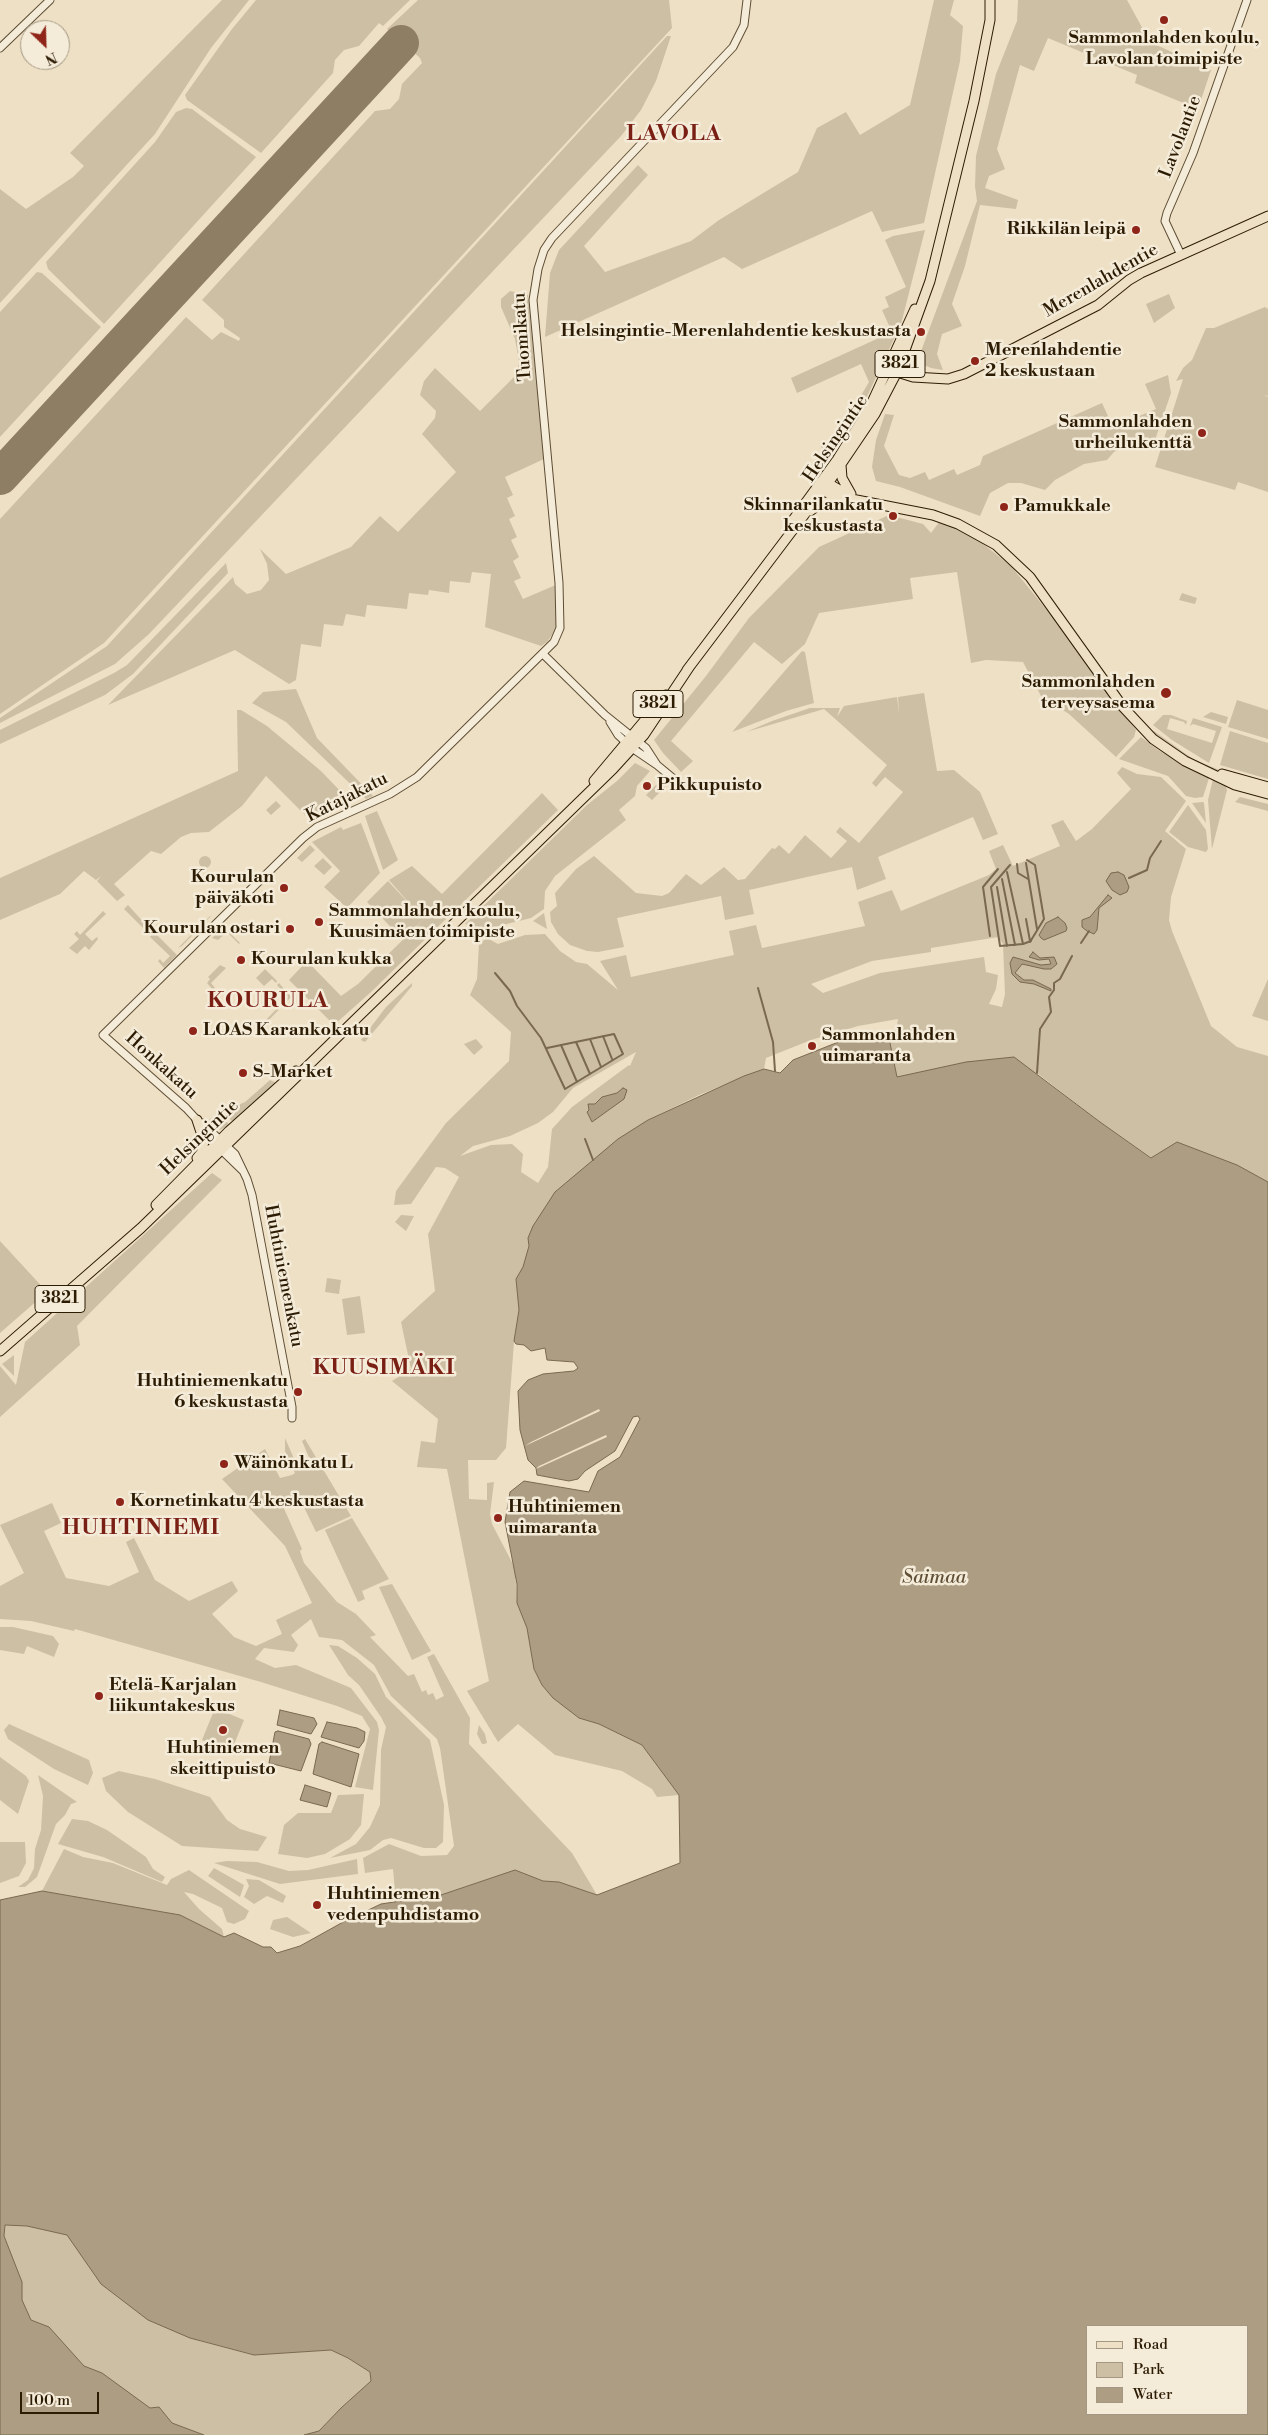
<!DOCTYPE html>
<html>
<head>
<meta charset="utf-8">
<style>
	body { margin:0 }
	#map { position:relative; width:1268px; height:2435px; overflow:hidden; background:#eee0c4; font-family:"Libre Bodoni",serif }
	canvas { display:block }
	.legend { position:absolute; left:1086px; top:2325px; width:162px; height:90px; box-sizing:border-box; background:#f4ebd9; border:1px solid #a49884; margin:0; padding:6px 9px; list-style:none; font-size:15px; color:#2d1c04 }
	.legend li { display:flex; align-items:center; gap:10px; height:25px }
	.legend b { width:25px; border:1px solid #a49884 }
	.north { position:absolute; left:20px; top:20px; width:50px; height:50px; box-sizing:border-box; background:#f4ebd9; border:1px solid #a49884; border-radius:50%; rotate:156deg; font-size:14px; font-weight:700; line-height:20px; text-align:center; color:#2d1c04 }
	.north::after { content:''; display:block; margin:auto; width:18px; height:22px; background:#8f2418; clip-path:polygon(50% 0,100% 100%,50% 72%,0 100%) }
	.scale { position:absolute; left:20px; top:2392px; width:79px; height:22px; box-sizing:border-box; border:2px solid #2d1c04; border-top:0; padding-left:6px; font-size:15px; line-height:18px; white-space:nowrap; color:#2d1c04; -webkit-text-stroke:4px #f4ebd9; paint-order:stroke }
</style>
</head>
<body>
<div id="map">
<canvas width="1268" height="2435"></canvas>
<ul class="legend">
<li><b style="height:6px;background:#eee0c4"></b>Road</li>
<li><b style="height:14px;background:#cdbfa3"></b>Park</li>
<li><b style="height:14px;background:#ac9d83"></b>Water</li>
</ul>
<div class="north">N</div>
<div class="scale">100 m</div>
</div>
<script>
const c = document.querySelector('canvas').getContext('2d');
c.lineJoin = 'round';
function paint(path, color) { c.fillStyle = color; c.fill(path, 'evenodd'); }
const toPath = rows => new Path2D(rows.map(r => 'M' + r).join(''));
function trace(path, color, width, dash) { c.strokeStyle = color; c.lineWidth = width; c.lineCap = dash ? 'butt' : 'round'; c.setLineDash(dash || []); c.stroke(path); }
function write(font, color, halo, rows, align = 'center') {
  c.font = font + ' "Libre Bodoni",serif'; c.lineWidth = 5; c.setLineDash([]); c.textBaseline = 'middle'; c.strokeStyle = halo; c.fillStyle = color; for (const [text, x, y, turn = 0] of rows) {
    c.save(); c.translate(x, y); c.rotate((+turn || 0) * Math.PI / 180); c.textAlign = isNaN(turn) ? turn : align; if (halo) c.strokeText(text, 0, 0); c.fillText(text, 0, 0); c.restore();
  }
}
paint(toPath([
	[222,0,249,0,211,48,155,134,0,303,0,189,26,209,73,177,84,166,70,153],
	[256,0,410,0,383,26,379,23,359,46,344,50,335,60,333,73,261,153,187,100,185,95,232,29],
	[418,0,669,0,672,28,104,643,0,714,0,519,186,317,212,340,221,332,239,341,240,338,224,327,224,320,202,300,375,111,390,109,399,99,402,84,422,63,420,58,387,29],
	[934,0,954,0,950,15,963,26,960,61,924,223,882,232,872,211,742,269,724,257,545,337,550,273,559,250,638,165,648,175,584,246,605,272,691,241,719,220,798,172,817,128,846,112,860,135,910,105],
	[1018,0,1127,0,1150,42,1211,70,1198,109,1135,83,1137,75,1048,38,1034,71,1020,65,997,149,1005,169,989,176,985,188,1018,200,1016,209,980,205,965,266,952,304,962,326,942,334,937,354,943,370,931,368,917,362,977,201,975,186,976,156,996,74,1017,21],
	[667,36,671,36,656,81,641,110,621,136,149,634,115,664,0,723,0,718,107,646],
	[186,108,192,109,256,157,104,324,48,269,46,262,155,142,176,112],
	[925,230,901,324,863,405,843,438,826,459,821,446,834,441,869,382,861,364,797,393,791,378,892,332,882,310,889,307,885,297,906,287,885,240,893,236],
	[37,272,42,273,101,327,0,437,0,312],
	[510,291,528,295,544,459,505,477,513,495,507,498,515,516,509,519,517,537,511,540,519,557,513,561,521,578,514,581,523,599,558,584,556,629,547,642,541,646,485,627,491,574,472,572,470,583,450,581,449,593,429,590,428,595,409,593,407,609,367,605,365,617,346,614,343,626,324,624,321,647,301,644,296,680,289,684,235,650,108,705,233,577,235,584,247,594,261,590,269,580,267,564,260,549,286,574,351,547,380,516,398,532,456,472,422,434,435,418,436,411,420,395,424,381,435,368,480,411,517,374,519,361,515,339,501,307,501,299],
	[1169,294,1175,308,1154,323,1146,304],
	[1265,307,1268,309,1268,396,1264,395,1268,397,1268,492,1238,482,1235,490,1155,467,1183,379,1176,381,1183,368,1192,360,1206,328,1214,328],
	[1168,375,1171,393,1154,443,1146,441,1137,442,1114,452,1107,460,1084,464,1055,480,1045,490,1021,483,1008,483,990,493,980,516,900,487,876,481,872,467,876,440,885,414,894,415,884,446,899,475,910,478,925,472,929,480,954,469,957,475,980,465,983,456,1102,403,1113,427,1156,409,1145,384],
	[889,515,923,524,931,533,940,521,947,524,978,540,1010,565,1055,620,1136,730,1134,737,1116,757,1069,714,1041,696,1023,662,986,660,971,663,957,572,910,578,913,599,819,613,805,644,782,664,754,642,671,741,693,761,681,772,663,753,654,740,706,676,749,618,819,547],
	[226,563,228,573,133,674,105,695,0,744,0,730,114,673,127,665],
	[1182,593,1197,598,1195,604,1179,600],
	[802,651,805,652,814,703,786,711,732,732],
	[296,689,317,738,373,796,366,799,286,722,252,703,263,692],
	[924,693,937,771,954,770,980,792,998,834,983,840,973,817,878,857,886,879,857,890,852,867,749,890,754,914,725,920,721,896,617,918,624,947,598,952,587,951,570,945,558,934,551,922,550,912,557,906,555,893,576,869,594,856,636,893,662,896,669,893,686,874,701,885,724,867,738,880,745,879,772,848,775,849,779,845,789,854,805,835,831,858,847,841,836,832,840,827,859,843,903,792,885,777,876,787,872,783,887,765,824,709,746,732,772,721,810,708,840,708,837,717,844,706,897,697,899,714,898,697],
	[1237,700,1268,710,1268,739,1228,727],
	[237,710,241,710,267,726,321,771,344,795,348,804,311,821,266,776,242,806,209,832,191,833,181,837,161,854,151,851,114,884,125,895,117,901,97,881,101,876,96,880,84,871,60,894,0,920,0,878,238,771],
	[1211,712,1228,717,1226,724,1203,717],
	[1163,715,1171,715,1187,721,1186,725,1184,722,1170,718,1167,729,1212,743,1216,731,1193,724,1190,726,1193,718,1222,727,1209,763,1172,740,1153,725],
	[1154,731,1193,759,1224,772,1209,768,1191,760,1152,733],
	[1230,731,1268,743,1268,779,1220,765],
	[1141,737,1158,750,1209,778,1203,797,1195,798,1186,796,1168,776,1119,759],
	[635,763,650,771,637,786,635,796,619,810,626,820,555,876,545,891,544,909,531,918,483,930,465,924,587,805,617,781],
	[1122,767,1137,774,1161,777,1186,801,1165,831,1186,849,1171,897,1169,920,1172,931,1211,1026,1237,1047,1268,1056,1268,1182,1237,1165,1152,1158,1100,1122,1037,1073,897,1077,890,1043,896,1031,898,1019,858,1026,811,1040,766,1058,764,1069,699,1095,648,1120,531,1351,524,1345,514,1342,506,1448,496,1460,468,1460,469,1499,487,1500,487,1483,494,1482,490,1514,492,1524,515,1568,517,1603,527,1628,534,1669,542,1685,579,1718,599,1724,642,1745,679,1795,657,1797,652,1789,622,1771,555,1755,518,1724,498,1742,467,1691,489,1681,447,1469,417,1467,421,1441,435,1443,438,1419,392,1381,411,1369,401,1322,435,1291,428,1234,459,1177,445,1168,436,1167,411,1204,394,1205,396,1191,446,1123,509,1061,511,1032,470,995,477,979,479,944,487,938,498,944,525,935,545,934,560,951,576,962,587,964,618,990,600,961,626,955,631,977,734,955,729,931,756,925,762,948,865,926,858,902,892,890,901,911,989,875,996,869,989,851,1003,845,1013,866,1060,846,1051,825,1063,820,1076,841,1092,829,1131,789,1117,773],
	[998,937,1003,944,1005,994,1002,1007,989,1004,996,989,998,975,986,972,984,957,880,973,823,993,811,984,872,961,931,952,931,948],
	[636,1052,630,1066,629,1065,572,1107,552,1129,548,1167,538,1183,521,1172,523,1154,512,1144,491,1145,460,1156,473,1146,510,1136,538,1123,553,1112,573,1088],
	[1213,779,1225,784,1227,790,1212,849,1208,800],
	[660,781,666,786,652,800,646,795],
	[542,793,558,810,371,992,334,1025,289,980,307,961,341,996,358,984,424,919,402,939,367,902,388,881,415,910,389,880,412,866,442,894],
	[1240,797,1268,804,1268,811,1235,802],
	[276,801,281,806,271,815,266,810],
	[1203,802,1204,803,1206,823,1192,803],
	[1188,805,1206,830,1208,849,1206,852,1188,847,1169,832],
	[377,811,398,860,383,870,365,816],
	[361,823,380,873,347,908,324,887,340,871,312,842,341,827,343,830],
	[310,845,315,850,302,862,297,858],
	'199 862a6 6 0 1 1 12 0a6 6 0 1 1-12 0Z',
	[323,858,332,867,324,875,314,866],
	[128,905,147,926,144,929,124,909],
	[103,911,106,914,85,934,92,941,97,937,98,939,89,950,85,946,77,954,69,948,79,939,74,934,77,931,80,935],
	[544,913,547,929,533,921],
	[212,915,182,946,178,948,209,917],
	[224,927,240,943,239,944,227,932,218,940,212,938],
	[154,932,177,955,164,968,158,961,160,959,163,963,170,956,150,937],
	[220,965,226,968,211,983,215,988,213,990,207,983,210,979,208,977],
	[265,969,277,981,276,983,272,979,264,986,256,978],
	[1268,979,1268,1021,1252,1016],
	[279,983,291,997,266,1023,265,1021,288,997,277,985],
	[412,983,412,986,365,1042,361,1040,386,1007],
	[476,1039,483,1047,474,1055,464,1044],
	[270,1080,276,1083,233,1122,222,1112,245,1102],
	[217,1115,220,1116,230,1125,220,1130,205,1122],
	[212,1173,222,1180,77,1326,80,1345,0,1417,0,1366,16,1385,25,1342],
	[401,1215,414,1216,406,1231,395,1222],
	[0,1241,47,1292,0,1333],
	[327,1278,341,1280,339,1294,325,1292],
	[360,1296,365,1333,347,1335,342,1299],
	[14,1355,14,1376,2,1364],
	[285,1438,299,1470,311,1462,302,1441,305,1439,351,1516,316,1532,299,1497,284,1502,282,1504,302,1549,300,1551,304,1563,337,1602,356,1614,376,1635,370,1637,408,1676,414,1674,422,1692,426,1690,428,1695,433,1693,436,1700,444,1696,427,1657,434,1654,470,1718,469,1744,572,1853,597,1895,559,1882,543,1881,515,1870,441,1895,396,1902,393,1869,365,1873,363,1858,389,1844,421,1856,447,1855,454,1846,440,1748,437,1739,391,1696,374,1665,342,1640,319,1637,311,1619,291,1635,298,1645,294,1652,264,1648,255,1659,275,1668,296,1665,351,1688,377,1722,379,1730,373,1790,355,1787,370,1729,362,1716,337,1706,261,1682,75,1629,74,1631,31,1621,0,1619,0,1586,24,1573,0,1525,52,1503,61,1523,44,1531,66,1578,109,1586,139,1572,126,1542,134,1538,155,1580,189,1601,232,1581,238,1591,212,1614,234,1637,256,1646,282,1634,276,1620,312,1603,285,1546,222,1479,265,1449,280,1478,292,1475,295,1473,285,1451],
	[352,1518,389,1579,362,1591,365,1599,358,1602,325,1530],
	[392,1584,431,1651,412,1660,379,1587],
	[0,1627,13,1627,53,1636,59,1644,54,1657,27,1646,24,1654,0,1650],
	[329,1645,338,1646,357,1658,375,1674,386,1697,430,1740,444,1805,443,1842,436,1848,424,1848,391,1838,383,1840,370,1850,330,1858,356,1844,370,1827,380,1805,381,1750,386,1727,381,1717,359,1685,348,1675],
	[215,1708,244,1720,231,1752,202,1740],
	[9,1724,89,1760,93,1773,88,1785,54,1769,8,1739,4,1730],
	[479,1725,485,1734,487,1743,484,1744,482,1744,477,1734],
	[0,1757,26,1776,29,1781,18,1814,0,1800],
	[119,1771,155,1779,210,1797,227,1820,240,1829,267,1837,258,1851,182,1846,128,1812,106,1791,102,1778],
	[38,1775,77,1802,71,1804,65,1815,56,1824,37,1877,25,1887,18,1887,28,1880,34,1868,35,1849,41,1830,43,1796],
	[364,1794,361,1825,350,1839,325,1854,307,1858,278,1854,284,1825,298,1813,331,1813,338,1795],
	[72,1819,88,1821,107,1830,146,1857,153,1869,165,1877,162,1882,103,1857,58,1844],
	[0,1842,25,1842,26,1863,19,1876,0,1883],
	[64,1849,83,1857,113,1863,167,1885,171,1879,189,1870,249,1911,245,1919,234,1924,227,1922,222,1908,193,1894,184,1892,199,1909,222,1929,224,1937,180,1915,42,1891],
	[357,1859,358,1874,280,1884,214,1863,227,1861,257,1862,289,1871,308,1870],
	[214,1868,244,1885,240,1897,208,1876],
	[246,1879,259,1880,286,1896,283,1903,267,1896,254,1904,244,1897,249,1886],
	[287,1917,311,1933,293,1937,270,1929,273,1920],
	[48,2217,200,2341,253,2355,331,2350,348,2358,370,2372,390,2376,341,2408,319,2432,304,2435,167,2435,171,2423,167,2417,141,2423,27,2322,0,2241,11,2259,4,2236,5,2225,24,2226]
]), '#cdbfa3');
const water = toPath([
	[1118,872,1124,875,1129,887,1127,892,1120,895,1112,890,1106,881,1111,873,1118,872],
	[1108,895,1112,898,1099,908,1097,930,1094,934,1087,931,1082,927,1082,920,1090,917,1108,895],
	[1058,917,1065,923,1067,928,1066,931,1044,940,1041,938,1039,935,1046,923,1058,917],
	[1033,952,1040,958,1054,957,1057,964,1051,969,1044,969,1022,964,1015,973,1024,980,1033,980,1051,989,1051,991,1034,984,1020,982,1012,974,1010,963,1013,957,1041,965,1051,964,1049,959,1039,960,1029,957,1033,952],
	[896,1031,890,1043,897,1077,966,1062,1014,1057,1100,1122,1151,1158,1177,1142,1237,1165,1268,1182,1268,2435,304,2435,319,2431,341,2408,371,2381,370,2372,348,2358,331,2350,254,2355,190,2338,148,2320,101,2284,67,2235,27,2226,5,2225,4,2236,22,2282,22,2300,31,2320,49,2327,84,2366,102,2373,150,2408,159,2407,172,2423,204,2435,0,2435,0,1900,42,1891,180,1915,224,1937,234,1933,263,1947,271,1947,277,1953,300,1946,345,1921,381,1904,441,1895,515,1870,543,1881,559,1882,597,1895,680,1863,679,1795,642,1745,599,1724,579,1718,553,1698,542,1685,534,1669,527,1628,517,1603,517,1584,505,1522,510,1492,524,1481,589,1492,598,1471,620,1457,640,1419,638,1416,633,1417,615,1451,585,1471,578,1479,569,1481,537,1475,536,1468,528,1460,520,1430,518,1391,528,1380,543,1374,574,1371,578,1368,574,1362,547,1360,545,1348,531,1351,524,1345,516,1344,514,1341,519,1310,516,1279,523,1267,529,1246,528,1238,533,1226,555,1192,618,1139,648,1120,744,1076,764,1069,780,1073,793,1060,841,1041,866,1034,896,1031],
	[1087,2326,1247,2326,1247,2414,1087,2414,1087,2326],
	[623,1088,627,1090,624,1099,592,1122,587,1112,589,1110,588,1104,595,1104,602,1097,617,1093,623,1088],
	[280,1710,314,1718,317,1724,311,1734,277,1725,280,1710],
	[327,1722,357,1728,365,1732,364,1741,359,1748,321,1737,327,1722],
	[278,1731,309,1739,311,1744,301,1771,269,1763,275,1732,278,1731],
	[322,1742,359,1754,351,1787,313,1774,319,1744,322,1742],
	[305,1785,331,1793,327,1807,300,1800,305,1785]
]);
paint(water, '#ac9d83');
trace(water, '#796950', 1);
paint(toPath([
	[599,1409,600,1411,525,1446,531,1442],
	[606,1435,607,1437,536,1469,539,1466]
]), '#eee0c4');
trace(toPath([
	[1027,860,1035,865,1044,919,1030,942],
	[1026,863,1037,929],
	[1017,864,1018,873,1028,879],
	[1010,865,991,887,1000,946,1023,944,1031,941],
	[1007,872,1023,944],
	[1129,878,1147,870,1150,858,1161,841],
	[1002,879,1015,945],
	[997,887,1007,946],
	[1026,919,1030,941],
	[990,936,983,887,998,869],
	[1081,943,1089,931],
	[495,973,510,991,517,1006,541,1038,565,1089,623,1054,614,1034,547,1048],
	[758,988,773,1042,775,1071],
	[603,1036,612,1059],
	[590,1039,601,1067],
	[576,1042,590,1074],
	[561,1045,577,1082],
	[1037,1073,1040,1029,1051,1012,1049,997,1054,990,1054,983,1060,979,1072,956],
	[585,1139,593,1160]
]), '#796950', 2);
trace(toPath([
	[0,477,401,43]
]), '#8e7e64', 36);
const minor = toPath([
	[0,48,50,0],
	[1181,255,1165,221,1167,213,1193,153,1247,0],
	[543,654,605,715,646,748,657,765],
	[610,722,618,735,632,748,657,765,680,784],
	[202,1123,235,1154,247,1179,252,1195,292,1407,292,1418],
	[243,1171,211,1140,197,1120,186,1108,103,1035,303,838,317,827,390,794,417,777,554,642,560,628,559,583,533,300,538,269,544,250,552,238,733,47,744,25,747,0]
]);
const major = toPath([
	[895,365,900,364,923,377],
	[890,366,897,372,913,377,948,379,964,374,1098,305,1129,280,1141,273,1268,216],
	[841,465,842,478,851,494],
	[824,481,850,496],
	[820,482,823,490,831,495,933,515,958,524,996,545,1030,577,1123,707,1153,739,1185,761,1235,785,1268,794],
	[810,511,821,503,844,500],
	[793,520,837,460,869,409,915,309],
	[687,670,829,482,875,414,897,372,930,281,974,101,990,20,990,0],
	[1222,774,1268,787],
	[594,781,666,695],
	[197,1158,202,1152,204,1141,197,1120],
	[156,1205,229,1131,296,1071],
	[0,1351,141,1228,613,769,644,735,690,666]
]);
trace(minor, '#5d4d34', 9);
trace(major, '#2d1c04', 11);
trace(minor, '#f4ebd9', 7);
trace(major, '#eee0c4', 9);
for (const [x, y, r, color] of [
	[1164,20,5,"#8f2418"],
	[1136,230,5,"#8f2418"],
	[921,332,5,"#8f2418"],
	[975,361,5,"#8f2418"],
	[1202,433,5,"#8f2418"],
	[1004,507,5,"#8f2418"],
	[893,516,5,"#8f2418"],
	[1166,693,6,"#8f2418"],
	[647,786,5,"#8f2418"],
	[284,888,5,"#8f2418"],
	[319,922,5,"#8f2418"],
	[290,929,5,"#8f2418"],
	[241,960,5,"#8f2418"],
	[193,1031,5,"#8f2418"],
	[812,1046,5,"#8f2418"],
	[243,1073,5,"#8f2418"],
	[298,1392,5,"#8f2418"],
	[224,1464,5,"#8f2418"],
	[120,1502,5,"#8f2418"],
	[498,1518,5,"#8f2418"],
	[99,1696,5,"#8f2418"],
	[223,1730,5,"#8f2418"],
	[317,1905,5,"#8f2418"]
]) { const dot = new Path2D(); dot.arc(x, y, r, 0, 2 * Math.PI); c.fillStyle = color; c.fill(dot); trace(dot, '#f4ebd9', 2); }
for (const [x, y, w] of [
	[900,364,50],
	[658,704,50],
	[60,1299,50]
]) { const box = new Path2D(); box.roundRect(x - w / 2, y - 13.5, w, 27, 4); c.fillStyle = '#f4ebd9'; c.fill(box); trace(box, '#2d1c04', 1); }
write('bold 16px', '#2d1c04', null, [
	["3821",900,364],
	["3821",658,704],
	["3821",60,1299]
]);
write('bold 18px', '#2d1c04', '#f4ebd9', [
	["Sammonlahden koulu,",1164,39,"center"],
	["Lavolan toimipiste",1164,60,"center"],
	["Rikkilän leipä",1126,230,"right"],
	["Helsingintie-Merenlahdentie keskustasta",911,332,"right"],
	["Merenlahdentie",985,351],
	["2 keskustaan",985,372],
	["Sammonlahden",1192,423,"right"],
	["urheilukenttä",1192,444,"right"],
	["Skinnarilankatu",883,506,"right"],
	["keskustasta",883,527,"right"],
	["Pamukkale",1014,507],
	["Sammonlahden",1155,683,"right"],
	["terveysasema",1155,704,"right"],
	["Pikkupuisto",657,786],
	["Kourulan",274,878,"right"],
	["päiväkoti",274,899,"right"],
	["Sammonlahden koulu,",329,912],
	["Kuusimäen toimipiste",329,933],
	["Kourulan ostari",280,929,"right"],
	["Kourulan kukka",251,960],
	["LOAS Karankokatu",203,1031],
	["Sammonlahden",822,1036],
	["uimaranta",822,1057],
	["S-Market",253,1073],
	["Huhtiniemenkatu",288,1382,"right"],
	["6 keskustasta",288,1403,"right"],
	["Wäinönkatu L",234,1464],
	["Kornetinkatu 4 keskustasta",130,1502],
	["Huhtiniemen",508,1508],
	["uimaranta",508,1529],
	["Etelä-Karjalan",109,1686],
	["liikuntakeskus",109,1707],
	["Huhtiniemen",223,1749,"center"],
	["skeittipuisto",223,1770,"center"],
	["Huhtiniemen",327,1895],
	["vedenpuhdistamo",327,1916]
], 'left');
write('18px', '#2d1c04', '#f4ebd9', [
	["Lavolantie",1181,137,-69],
	["Merenlahdentie",1101,281,-30],
	["Tuomikatu",523,337,-94],
	["Helsingintie",836,439,-56],
	["Katajakatu",347,798,-27],
	["Honkakatu",161,1066,42],
	["Helsingintie",200,1138,-44],
	["Huhtiniemenkatu",283,1276,79]
]);
write('italic 19px', '#605037', '#f4ebd9', [
	["Saimaa",934,1578]
]);
c.letterSpacing = '1px';
write('bold 22px', '#7a1f14', '#f4ebd9', [
	["LAVOLA",674,135],
	["KOURULA",268,1002],
	["KUUSIMÄKI",384,1369],
	["HUHTINIEMI",141,1529]
]);
c.letterSpacing = '0px';
</script>
</body>
</html>
